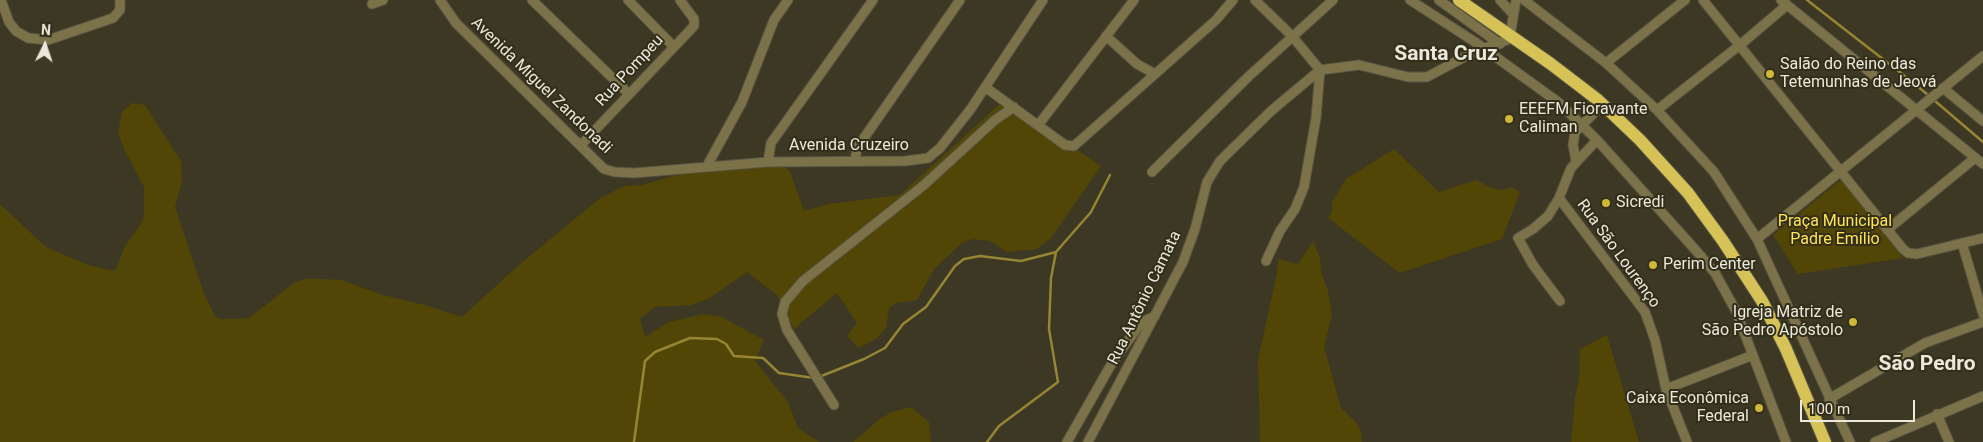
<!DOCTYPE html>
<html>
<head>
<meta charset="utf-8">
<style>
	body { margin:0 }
	#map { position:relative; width:1983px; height:442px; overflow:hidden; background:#3c3823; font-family:Roboto,sans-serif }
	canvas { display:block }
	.north { position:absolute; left:20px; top:20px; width:50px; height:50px; -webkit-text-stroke:4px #322e19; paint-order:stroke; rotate:4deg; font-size:14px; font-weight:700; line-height:20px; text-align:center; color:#ebe9dc }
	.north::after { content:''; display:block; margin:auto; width:18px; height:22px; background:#ebe9dc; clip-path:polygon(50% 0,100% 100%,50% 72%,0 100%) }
	.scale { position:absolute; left:1800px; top:400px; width:115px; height:22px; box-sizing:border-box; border:2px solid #ebe9dc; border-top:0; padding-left:6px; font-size:15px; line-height:18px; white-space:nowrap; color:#ebe9dc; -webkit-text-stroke:4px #322e19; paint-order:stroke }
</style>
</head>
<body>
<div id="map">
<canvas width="1983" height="442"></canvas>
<div class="north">N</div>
<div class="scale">100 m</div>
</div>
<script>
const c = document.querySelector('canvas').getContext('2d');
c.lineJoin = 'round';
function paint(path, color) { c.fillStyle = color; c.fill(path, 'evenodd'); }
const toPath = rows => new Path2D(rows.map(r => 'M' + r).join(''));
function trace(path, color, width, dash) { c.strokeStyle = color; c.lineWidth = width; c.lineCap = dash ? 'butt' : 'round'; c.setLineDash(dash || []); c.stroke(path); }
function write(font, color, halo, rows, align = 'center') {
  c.font = font + ' Roboto,sans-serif'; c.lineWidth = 4; c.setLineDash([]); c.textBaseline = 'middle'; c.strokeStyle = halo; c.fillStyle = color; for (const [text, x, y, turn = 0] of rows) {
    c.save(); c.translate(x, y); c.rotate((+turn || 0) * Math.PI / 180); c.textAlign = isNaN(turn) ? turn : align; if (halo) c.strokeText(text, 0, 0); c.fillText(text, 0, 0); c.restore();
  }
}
paint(toPath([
	[1004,100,1101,166,1051,238,1037,249,1007,252,990,241,973,239,963,242,934,269,917,300,896,303,889,308,886,328,876,339,858,348,847,336,857,323,837,293,794,329,777,295,747,272,708,299,691,305,655,307,640,319,645,337,669,322,703,314,722,317,764,340,755,361,788,402,798,428,819,442,0,442,0,204,46,247,88,265,115,271,125,246,140,226,144,216,144,187,125,151,118,133,122,112,132,103,145,105,181,161,182,182,175,207,204,294,215,316,219,319,236,319,249,318,295,282,304,279,322,279,341,280,383,295,425,305,462,317,520,264,599,199,624,186,642,185,694,170,781,163,790,172,804,211,829,204,900,195],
	[1394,149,1439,192,1476,180,1492,188,1503,190,1511,187,1520,192,1502,239,1400,273,1328,218,1332,212,1332,202,1346,179],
	[1842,179,1903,258,1798,274,1773,235],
	[1313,241,1320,258,1321,272,1328,291,1332,314,1324,347,1341,408,1356,422,1361,432,1362,442,1260,442,1258,360,1277,273,1278,259,1298,264],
	[1607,335,1639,442,1571,442,1575,398,1579,378,1580,349],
	[911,407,929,422,931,442,853,442,881,418,892,412]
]), '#514605');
trace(toPath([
	[1807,0,1915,84,1983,142],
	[819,377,864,359,885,348,903,324,926,307,955,266,964,259,980,256,1021,261,1056,252],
	[634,442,645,361,655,352,690,338,717,339,726,344,734,356,763,358,779,373,814,378],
	[987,442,999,426,1058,382,1049,329,1051,278,1056,252,1091,212,1110,175]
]), '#968533', 2.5);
const minor = toPath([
	[1,0,9,22,16,31,28,38,48,40,113,18,120,10,120,0],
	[440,0,456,23,604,169,615,172,634,173,768,162,905,161,928,158,940,148,970,110,1043,0],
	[532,0,629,94],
	[628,0,673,46],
	[1255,0,1292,36,1320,70,1316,118,1304,187,1295,209,1280,231,1266,261],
	[1410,0,1475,42,1558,102,1597,140,1700,255,1715,273,1736,311,1786,442],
	[1439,0,1500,44],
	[1500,0,1512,13],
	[1524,0,1606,63,1657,110,1714,172,1757,239,1850,442],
	[1703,0,1903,249,1908,253,1917,254,1983,238],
	[1781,0,1983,164],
	[372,4,383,0],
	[1106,36,1137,64,1155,74],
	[1606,63,1685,0],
	[985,87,1065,145,1074,146,1216,20,1233,0],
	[1943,88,1983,121],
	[1657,110,1740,45,1787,5],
	[1039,124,1134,0],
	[581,145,694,26,694,19,680,0],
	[855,161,857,148,960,0],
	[1576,161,1573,145,1575,132,1602,105],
	[768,162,771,143,873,0],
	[707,166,742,102,774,20,788,0],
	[1152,172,1248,77,1333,0],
	[1559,198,1645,312,1655,340,1666,389,1687,442],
	[1887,230,1975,158],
	[1757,239,1983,56],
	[1962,243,1983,314],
	[1560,301,1533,265,1518,238,1533,229,1548,216,1559,198,1571,168,1597,140],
	[1666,389,1753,355],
	[1829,399,1925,343,1983,322],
	[834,405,787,330,782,314,785,302,803,281,924,185,995,120,1014,107],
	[1937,414,1949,442],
	[1067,442,1112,363,1138,327,1144,321,1155,316],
	[1088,442,1183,262,1195,229,1207,182,1220,161,1271,111,1320,70,1359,65,1408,77,1427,77,1474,52,1507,40,1510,36,1516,0],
	[1875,442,1983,396]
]);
const highway = toPath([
	[1459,0,1551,64,1598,100,1640,140,1688,193,1723,241,1762,301,1786,349,1825,442]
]);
trace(minor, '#585441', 11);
trace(highway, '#585441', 14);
trace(minor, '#7b724a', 9);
trace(highway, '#d7c257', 12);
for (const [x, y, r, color] of [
	[1770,74,5,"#d0b837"],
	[1509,119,5,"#d0b837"],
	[1606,203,5,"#d0b837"],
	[1653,265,5,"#d0b837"],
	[1853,322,5,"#d0b837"],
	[1759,408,5,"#d0b837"]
]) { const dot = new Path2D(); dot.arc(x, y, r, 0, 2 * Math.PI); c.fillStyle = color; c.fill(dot); trace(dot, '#322e19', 2); }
write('16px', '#ebe9dc', '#322e19', [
	["Salão do Reino das",1780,65],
	["Tetemunhas de Jeová",1780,83],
	["EEEFM Fioravante",1519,110],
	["Caliman",1519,128],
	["Sicredi",1616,203],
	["Perim Center",1663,265],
	["Igreja Matriz de",1843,313,"right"],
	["São Pedro Apóstolo",1843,331,"right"],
	["Caixa Econômica",1749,399,"right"],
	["Federal",1749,417,"right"]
], 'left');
write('16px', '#ebe9dc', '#322e19', [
	["Rua Pompeu",630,71,-47],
	["Avenida Miguel Zandonadi",541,86,44],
	["Avenida Cruzeiro",849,146],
	["Rua São Lourenço",1618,254,54],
	["Rua Antônio Camata",1145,298,-64]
]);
write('16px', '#ffe355', '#322e19', [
	["Praça Municipal",1835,222],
	["Padre Emílio",1835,240]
]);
write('bold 21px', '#ebe9dc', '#322e19', [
	["Santa Cruz",1446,55],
	["São Pedro",1927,365]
]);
</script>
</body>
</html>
